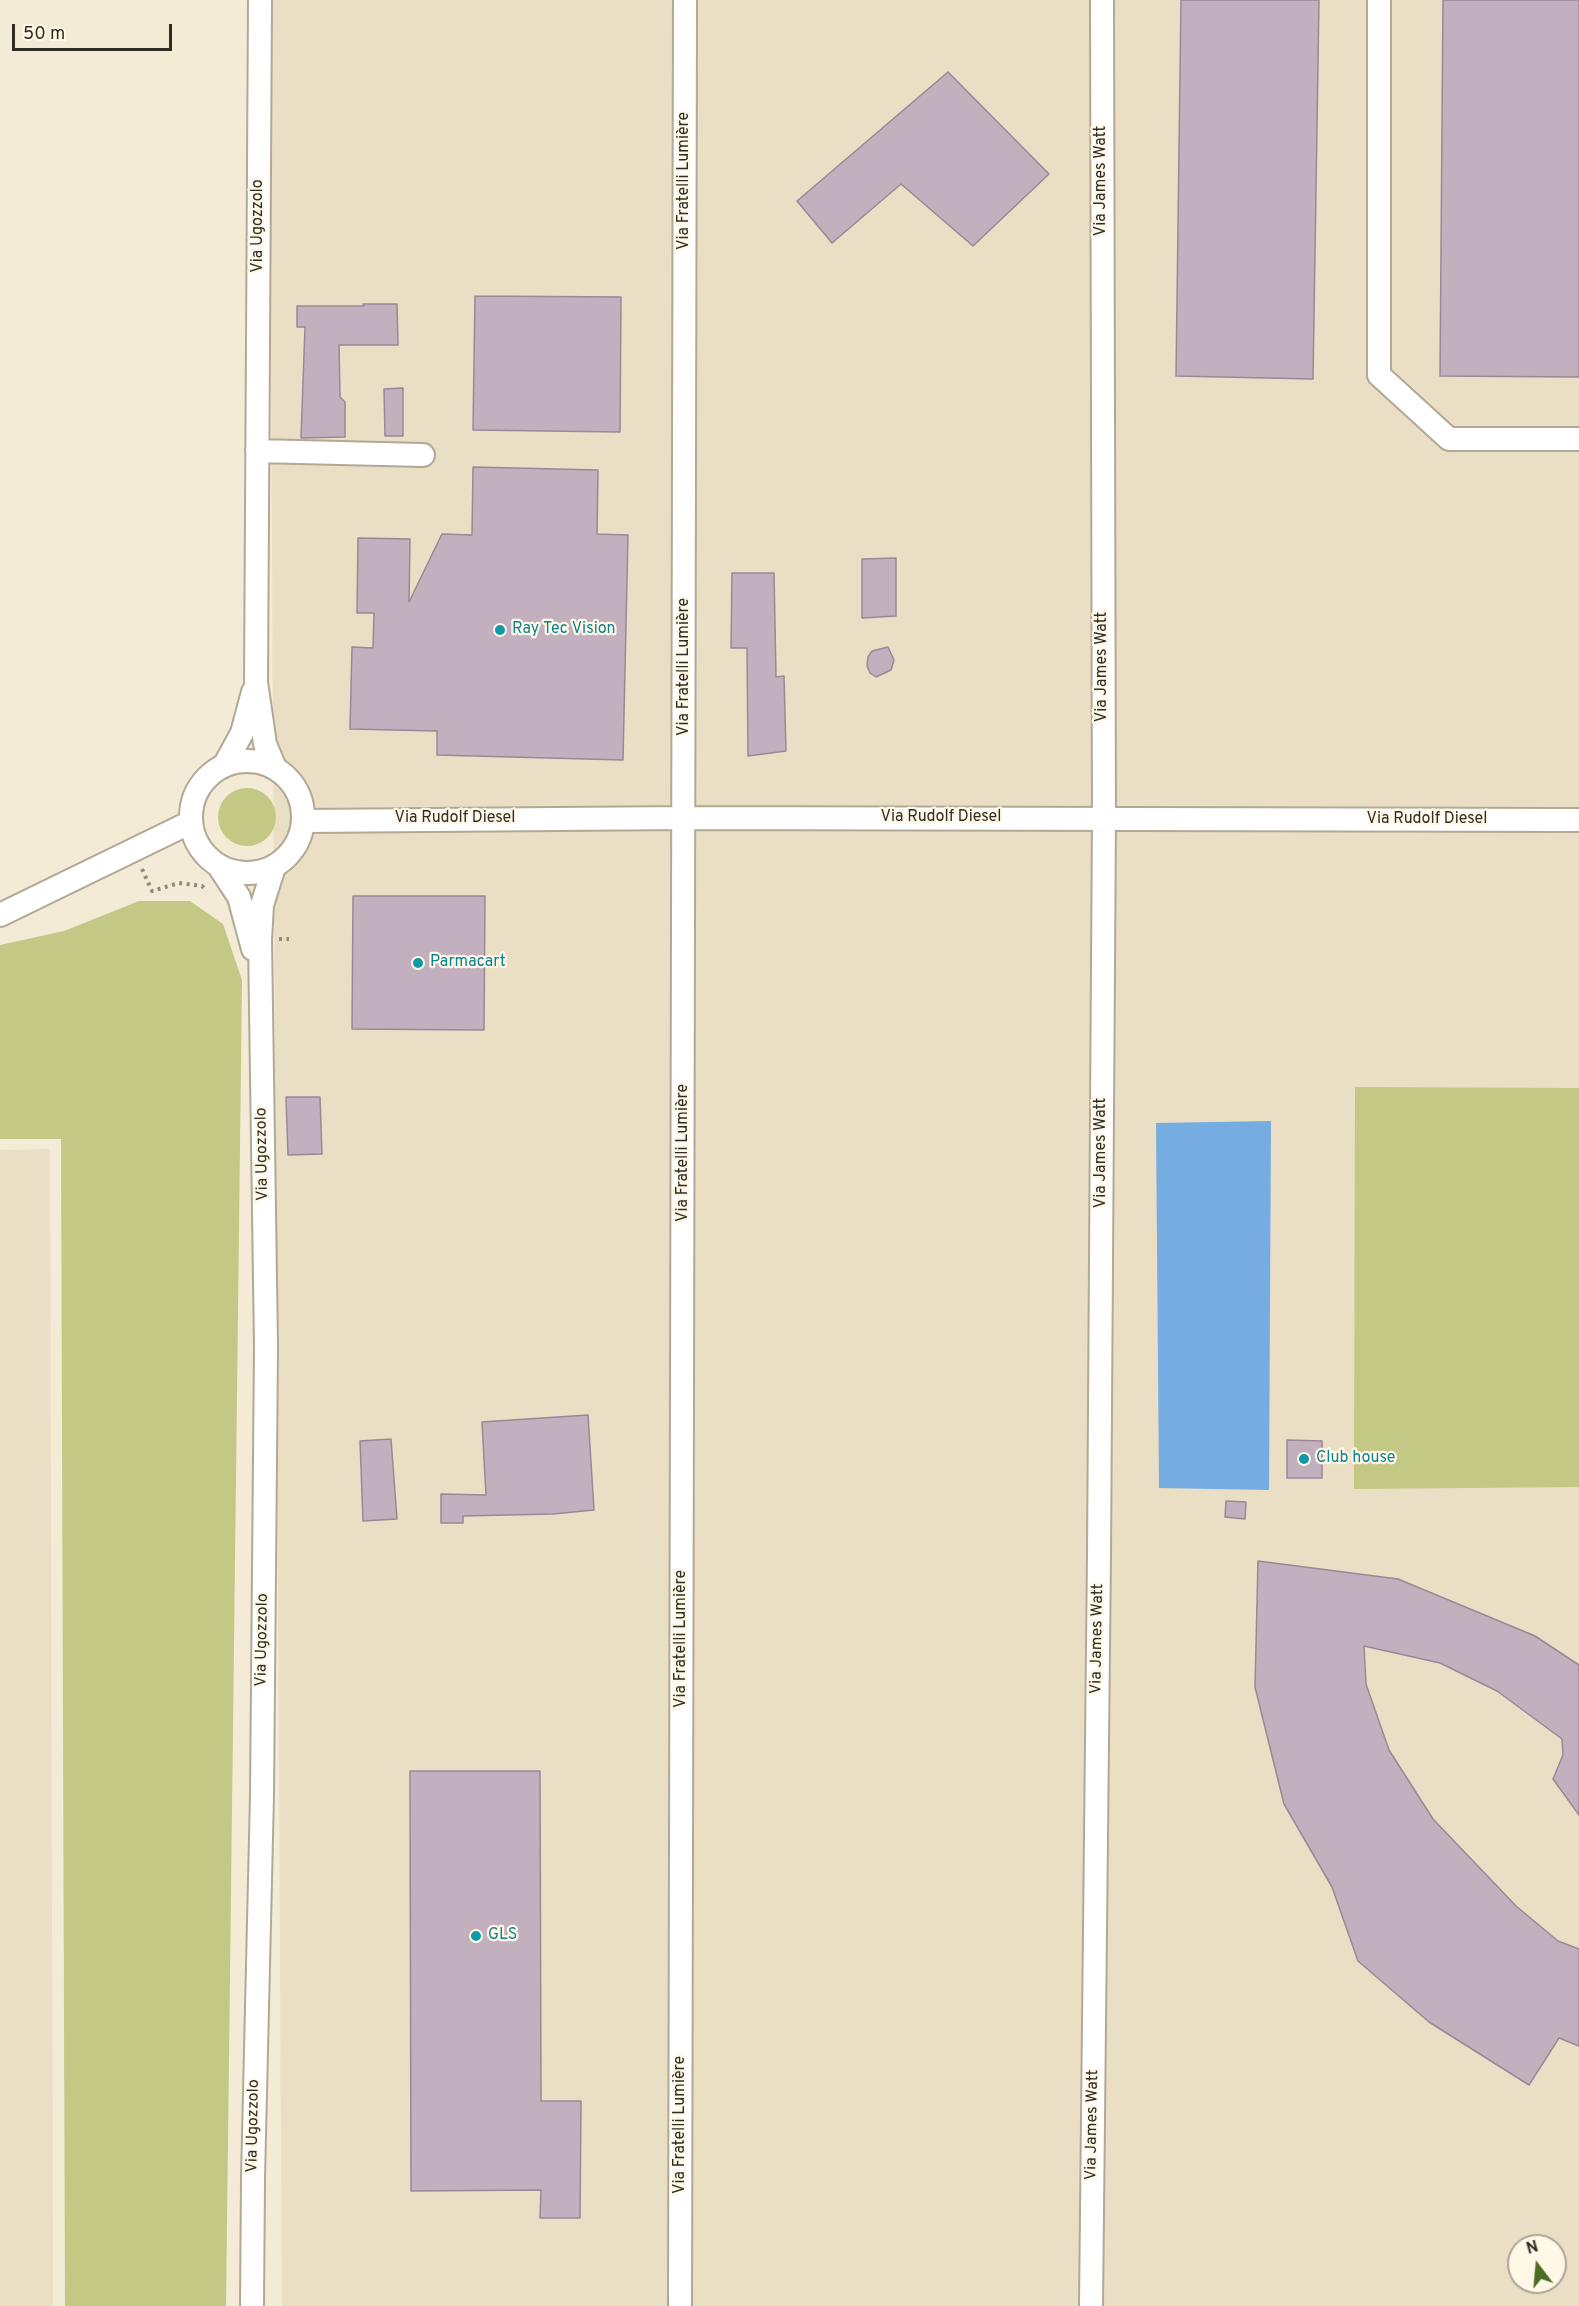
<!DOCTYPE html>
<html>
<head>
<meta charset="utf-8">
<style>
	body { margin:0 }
	#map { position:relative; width:1579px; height:2306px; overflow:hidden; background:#f3ebd6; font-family:Overpass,sans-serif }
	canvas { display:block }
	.north { position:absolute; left:1507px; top:2234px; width:60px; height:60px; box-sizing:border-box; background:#fff8e7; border:2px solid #aca699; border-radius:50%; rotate:344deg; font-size:16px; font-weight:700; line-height:24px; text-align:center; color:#2f2c24 }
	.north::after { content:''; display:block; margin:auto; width:21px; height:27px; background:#4b6d25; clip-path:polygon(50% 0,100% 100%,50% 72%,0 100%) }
	.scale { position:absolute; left:12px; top:24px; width:160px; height:27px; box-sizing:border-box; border:3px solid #2f2c24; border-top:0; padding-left:8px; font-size:18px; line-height:21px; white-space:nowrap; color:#2f2c24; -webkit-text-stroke:4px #fff8e7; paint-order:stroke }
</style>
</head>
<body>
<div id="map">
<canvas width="1579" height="2306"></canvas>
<div class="north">N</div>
<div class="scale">50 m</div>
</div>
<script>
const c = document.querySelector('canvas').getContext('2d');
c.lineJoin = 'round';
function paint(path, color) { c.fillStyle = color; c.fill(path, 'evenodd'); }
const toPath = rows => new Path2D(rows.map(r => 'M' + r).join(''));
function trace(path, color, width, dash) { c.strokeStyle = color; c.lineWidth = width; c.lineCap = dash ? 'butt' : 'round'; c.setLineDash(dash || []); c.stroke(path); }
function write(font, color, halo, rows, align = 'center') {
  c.font = font + ' Overpass,sans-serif'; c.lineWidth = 4.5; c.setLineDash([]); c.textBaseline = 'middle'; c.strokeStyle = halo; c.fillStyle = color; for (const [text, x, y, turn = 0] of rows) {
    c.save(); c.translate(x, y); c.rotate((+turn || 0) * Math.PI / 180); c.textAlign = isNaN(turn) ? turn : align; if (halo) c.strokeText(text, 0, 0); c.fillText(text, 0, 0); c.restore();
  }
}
paint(toPath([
	[269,0,1579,0,1579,2306,282,2306],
	[1519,2246,1555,2246,1555,2282,1519,2282],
	[50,1149,53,2306,0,2306,0,1150]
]), '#eadec4');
paint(toPath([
	'218 817a29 29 0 1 1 58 0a29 29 0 1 1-58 0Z',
	[139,901,190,901,223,924,242,980,226,2306,65,2306,61,1139,0,1139,0,945,64,931],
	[1355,1087,1579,1088,1579,1487,1354,1489]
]), '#c3c984');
paint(toPath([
	[1271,1121,1269,1490,1159,1488,1156,1123]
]), '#75ade3');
const building = toPath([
	[1181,0,1319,0,1313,379,1176,376,1181,0],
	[1443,0,1579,0,1579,377,1440,376,1443,0],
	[948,72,1049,174,973,246,901,184,832,243,797,201,948,72],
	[475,296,621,297,620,432,473,430,475,296],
	[363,304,397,304,398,345,339,345,340,397,345,402,345,437,301,438,305,327,297,327,297,306,364,306,363,304],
	[403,388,403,436,385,436,384,389,403,388],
	[473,467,598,470,597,534,628,535,623,760,437,755,437,731,350,729,352,647,373,648,374,613,357,613,358,538,410,539,409,602,442,534,472,535,473,467],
	[896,558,896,616,862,618,862,559,896,558],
	[732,573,774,573,776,677,784,676,786,751,748,756,747,648,731,648,732,573],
	[888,647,894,660,891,670,876,677,870,673,867,666,868,657,872,651,888,647],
	[353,896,485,896,484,1030,352,1029,353,896],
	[286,1097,320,1097,322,1154,288,1155,286,1097],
	[588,1415,594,1510,553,1514,463,1516,463,1523,441,1523,441,1494,486,1495,482,1422,588,1415],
	[391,1439,397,1519,363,1521,360,1441,391,1439],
	[1287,1440,1322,1441,1322,1478,1287,1478,1287,1440],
	[1226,1501,1246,1502,1245,1519,1225,1517,1226,1501],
	[1258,1561,1398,1579,1535,1636,1579,1665,1579,1815,1553,1779,1563,1755,1562,1739,1497,1691,1440,1663,1364,1646,1366,1684,1389,1750,1433,1819,1516,1906,1558,1941,1579,1949,1579,2046,1559,2038,1529,2085,1429,2022,1358,1961,1332,1887,1284,1804,1255,1687,1258,1561],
	[410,1771,540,1771,541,2101,581,2101,580,2218,540,2218,541,2190,411,2191,410,1771]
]);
paint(building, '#c3b0be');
trace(building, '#9a8896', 1.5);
const minor = toPath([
	[260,0,256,682,265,744,275,768],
	[1379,0,1379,375,1449,439,1579,439],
	[257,451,423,455],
	'191 817a56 56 0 1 1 112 0a56 56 0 1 1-112 0Z',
	[224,766,242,733,253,692],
	[304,821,685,818,1579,820],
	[218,865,239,897,253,949],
	[0,915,191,822],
	[252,2306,253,2178,262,1795,266,1346,260,940,262,905,274,867],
	[680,2306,685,0],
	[1091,2306,1099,1554,1104,819,1102,0]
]);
trace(minor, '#b1a996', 26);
trace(toPath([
	[142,869,152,891,179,883,202,886,207,891],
	[279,939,289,939]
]), '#918c7d', 4, [3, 4.5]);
trace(minor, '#fff', 22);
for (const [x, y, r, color] of [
	[500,630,6,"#0f9aa8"],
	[418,963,6,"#0f9aa8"],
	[1304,1459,6,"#0f9aa8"],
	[476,1936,6,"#0f9aa8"]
]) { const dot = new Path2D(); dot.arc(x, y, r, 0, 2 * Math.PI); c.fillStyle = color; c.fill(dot); trace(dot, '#fff8e7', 2); }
write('16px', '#2f2c24', '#fff8e7', [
	["Via Fratelli Lumière",685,181,-90],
	["Via James Watt",1102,181,-90],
	["Via Ugozzolo",259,226,-90],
	["Via Fratelli Lumière",685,667,-90],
	["Via James Watt",1103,667,-90],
	["Via Rudolf Diesel",941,818],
	["Via Rudolf Diesel",455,819],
	["Via Rudolf Diesel",1427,820],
	["Via Fratelli Lumière",684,1153,-90],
	["Via James Watt",1102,1153,-90],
	["Via Ugozzolo",263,1154,-91],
	["Via Fratelli Lumière",682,1639,-90],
	["Via James Watt",1098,1639,-89],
	["Via Ugozzolo",263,1640,-89],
	["Via Fratelli Lumière",681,2125,-90],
	["Via James Watt",1093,2125,-89],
	["Via Ugozzolo",254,2126,-89]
]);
write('16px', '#0d838f', '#fff8e7', [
	["Ray Tec Vision",512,630],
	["Parmacart",430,963],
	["Club house",1316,1459],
	["GLS",488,1936]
], 'left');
</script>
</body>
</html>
